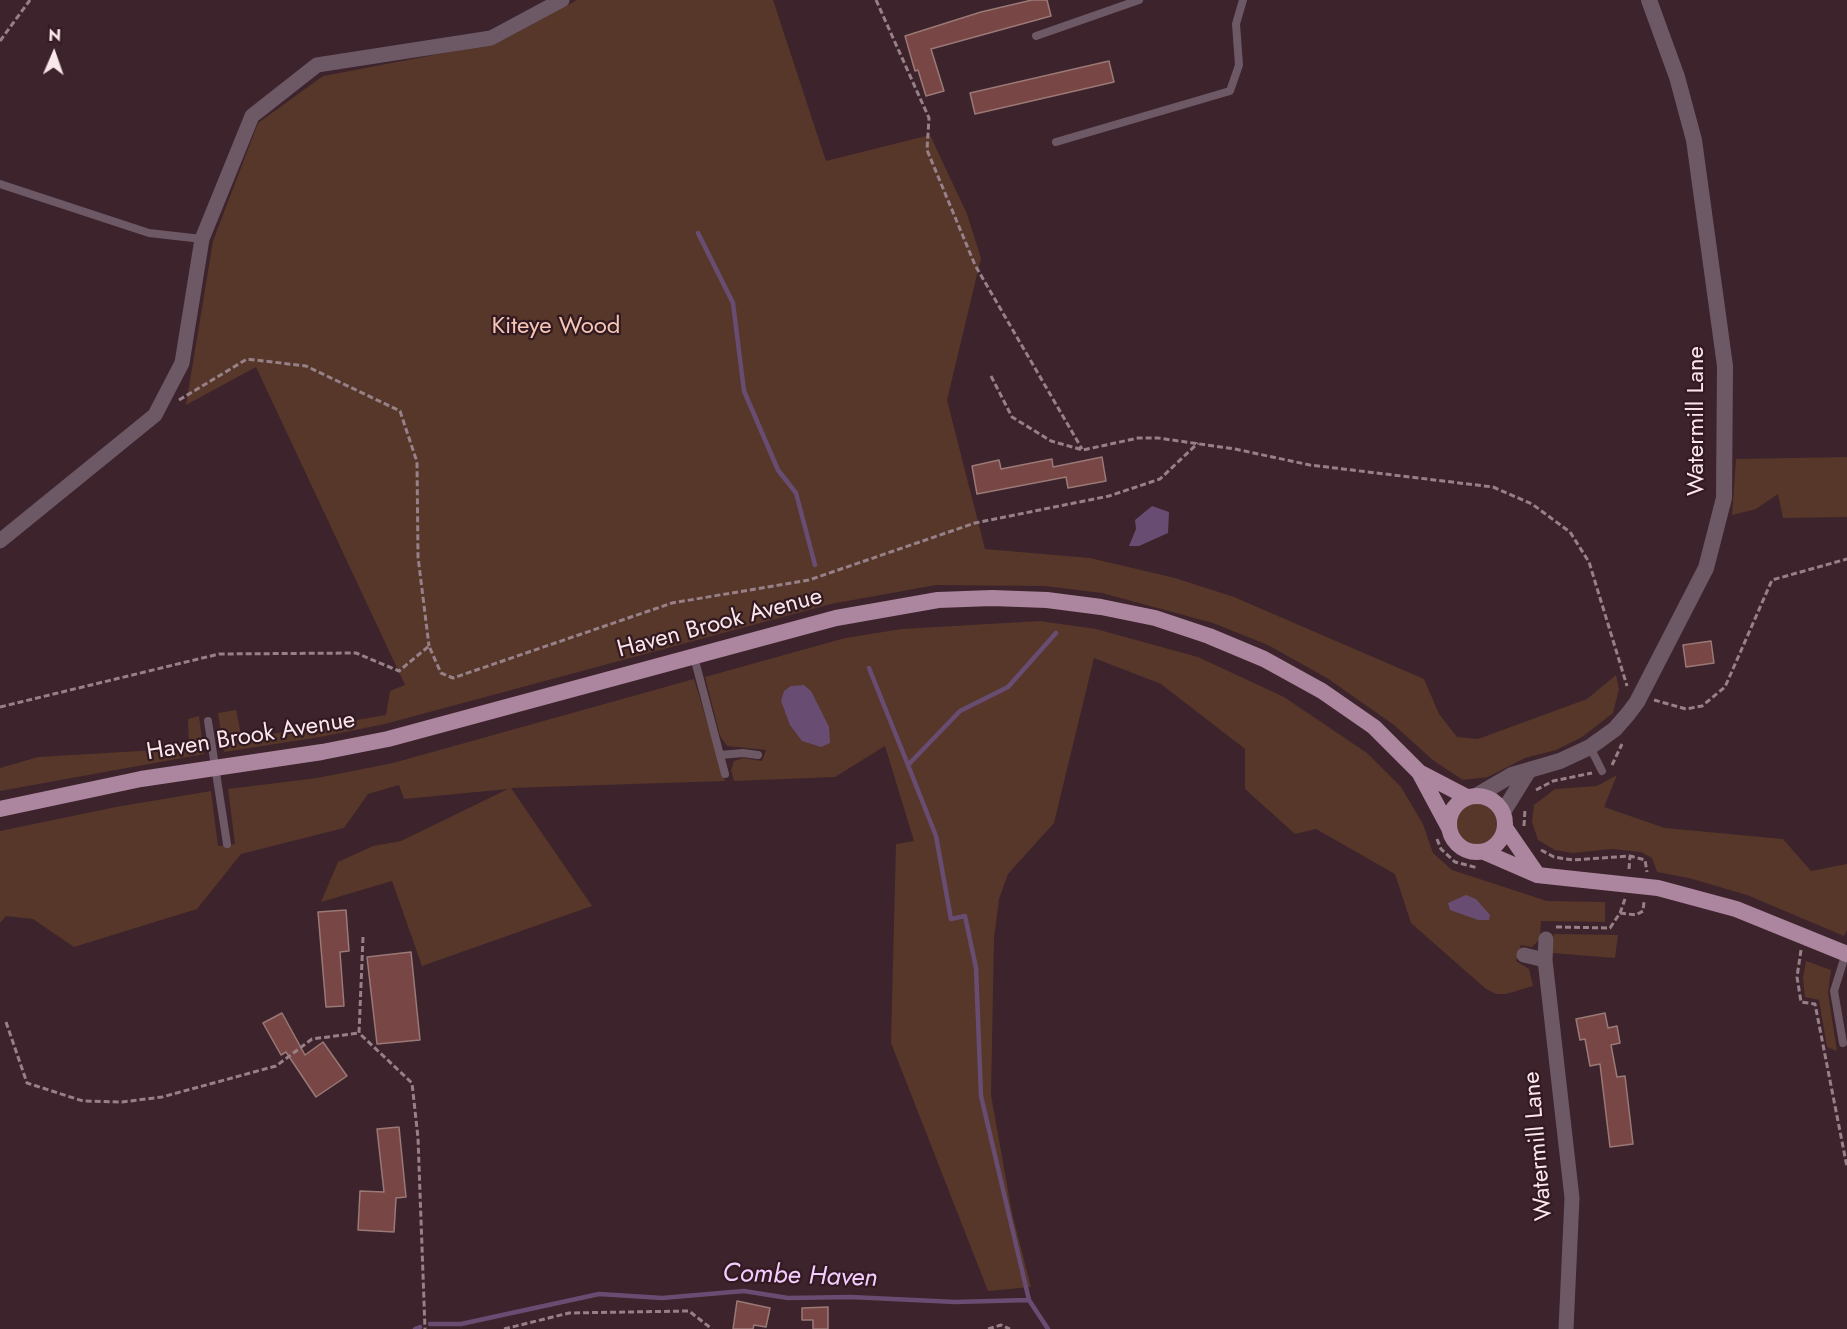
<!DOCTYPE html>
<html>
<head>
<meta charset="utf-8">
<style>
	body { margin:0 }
	#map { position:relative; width:1847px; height:1329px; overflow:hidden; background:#3d232b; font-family:Jost,sans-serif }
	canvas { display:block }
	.north { position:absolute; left:24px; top:24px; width:60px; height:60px; -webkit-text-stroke:4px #331921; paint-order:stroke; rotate:2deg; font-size:16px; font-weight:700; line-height:24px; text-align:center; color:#fae7ec }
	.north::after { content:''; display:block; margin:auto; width:21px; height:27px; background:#fae7ec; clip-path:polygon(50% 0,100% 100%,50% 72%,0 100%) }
</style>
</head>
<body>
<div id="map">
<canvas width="1847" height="1329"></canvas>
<div class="north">N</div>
</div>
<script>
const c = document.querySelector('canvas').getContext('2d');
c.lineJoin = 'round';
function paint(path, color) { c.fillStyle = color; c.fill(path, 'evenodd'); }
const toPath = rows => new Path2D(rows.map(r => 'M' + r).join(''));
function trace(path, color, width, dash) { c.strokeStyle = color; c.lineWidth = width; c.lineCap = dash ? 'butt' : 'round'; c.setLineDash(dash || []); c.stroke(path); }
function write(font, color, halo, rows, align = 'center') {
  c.font = font + ' Jost,sans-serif'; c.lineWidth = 4.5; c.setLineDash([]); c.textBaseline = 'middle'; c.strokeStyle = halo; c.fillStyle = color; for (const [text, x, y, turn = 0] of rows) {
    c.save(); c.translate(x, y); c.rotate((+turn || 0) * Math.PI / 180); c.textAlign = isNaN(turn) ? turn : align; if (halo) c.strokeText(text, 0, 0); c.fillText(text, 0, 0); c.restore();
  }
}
paint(toPath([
	[577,0,773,0,826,161,930,135,967,214,981,258,947,400,985,549,1090,558,1175,578,1234,597,1424,679,1439,714,1457,737,1478,739,1587,699,1616,675,1619,689,1613,713,1582,737,1556,750,1525,758,1488,777,1463,780,1434,761,1394,725,1327,678,1268,645,1213,623,1102,593,1045,586,936,585,831,604,385,724,320,737,224,752,218,713,236,710,242,739,386,715,390,691,405,685,256,367,186,405,213,241,258,123,323,76,497,43],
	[1847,457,1847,517,1783,518,1778,494,1756,509,1732,515,1736,459],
	[1040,621,1096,629,1198,657,1284,697,1367,753,1401,787,1423,824,1433,853,1452,870,1547,901,1605,902,1605,922,1541,921,1540,939,1532,947,1521,945,1516,961,1529,969,1533,986,1506,994,1496,994,1486,989,1411,923,1395,874,1316,829,1295,834,1245,789,1245,749,1161,684,1094,658,1054,823,1008,874,999,899,994,938,991,1095,1012,1213,1031,1287,988,1291,891,1043,896,844,914,841,885,746,835,777,734,781,731,770,734,761,743,758,762,761,766,750,727,746,720,736,705,677,845,638,902,629],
	[694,679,725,781,511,788,592,906,422,966,392,881,321,902,338,862,373,846,401,841,508,789,404,799,399,785,368,794,344,828,241,854,197,909,74,947,33,919,6,916,0,923,0,831,116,807,211,791,218,846,235,844,228,789,317,778,393,763],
	[199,716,204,754,0,791,0,768,38,757,189,748,188,719],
	[1617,775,1604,807,1665,828,1783,839,1811,871,1847,864,1847,930,1844,936,1747,895,1689,878,1657,872,1652,858,1641,852,1612,849,1573,853,1555,850,1538,840,1532,822,1534,805,1555,789,1597,786],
	'1456 824a21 21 0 1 1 42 0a21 21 0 1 1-42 0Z',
	[1554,934,1618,935,1615,958,1552,953],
	[1806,961,1831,970,1828,993,1837,1051,1827,1047,1819,1000,1805,997,1803,978]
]), '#56372a');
paint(toPath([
	[1152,506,1169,512,1168,533,1139,546,1129,546,1136,529,1135,520],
	[804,685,811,691,829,727,830,743,821,747,802,741,790,725,781,701,784,691,791,686],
	[1466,895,1476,899,1490,915,1489,920,1478,920,1450,910,1448,903]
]), '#694c72');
trace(toPath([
	[698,233,733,303,744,391,778,470,796,493,815,565],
	[869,668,908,765],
	[1029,1300,981,1096,976,968,965,916,951,919,936,836,908,765,960,711,1008,687,1056,633],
	[430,1324,461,1324,599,1294,662,1298,744,1291,788,1298,851,1297,955,1302,1029,1300,1048,1329],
	[415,1329,420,1327]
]), '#694c72', 4.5);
const building = toPath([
	[1032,0,1047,0,1051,16,931,49,944,91,926,96,918,70,915,71,905,36,981,12,1032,0],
	[1109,61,1114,82,975,114,970,93,1109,61],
	[1102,457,1106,481,1068,488,1066,477,977,494,972,466,999,460,1001,469,1052,459,1053,467,1102,457],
	[1711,641,1714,663,1686,667,1683,645,1711,641],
	[346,910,349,951,340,952,344,1006,326,1007,318,912,346,910],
	[411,952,420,1040,377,1044,367,957,411,952],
	[282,1013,305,1055,323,1042,347,1076,316,1097,286,1052,281,1055,263,1023,282,1013],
	[1605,1013,1608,1028,1617,1026,1620,1043,1611,1045,1617,1077,1625,1076,1633,1144,1610,1147,1600,1064,1590,1066,1585,1039,1580,1040,1576,1019,1605,1013],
	[399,1127,406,1197,396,1198,394,1232,358,1230,360,1191,384,1192,377,1129,399,1127],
	[737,1301,770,1308,766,1327,754,1325,753,1329,733,1329,737,1301],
	[828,1307,828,1329,813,1329,813,1320,802,1320,802,1308,828,1307]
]);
paint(building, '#784644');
trace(building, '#9a7977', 1.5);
trace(toPath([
	[876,0,929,118,927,150,975,265,1082,449],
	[0,41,30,0],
	[991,376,1012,417,1051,441,1083,450,1138,438,1158,438,1235,449,1310,465,1493,487,1532,504,1570,532,1589,562,1627,686],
	[179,400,247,359,306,366,400,411,417,462,418,557,429,646],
	[1654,700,1686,709,1702,706,1725,687,1772,580,1847,559],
	[0,707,219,654,356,653,399,671,429,646,441,673,453,678,672,603,809,580,975,523,1109,496,1160,479,1198,443],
	[1612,765,1622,744],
	[1536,790,1553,781,1592,773],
	[1524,826,1525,809],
	[1437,839,1441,849,1455,862,1478,868],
	[1541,850,1554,857,1573,860,1630,856,1645,860,1647,872],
	[1629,869,1630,856],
	[1620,913,1636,915,1643,911,1644,902],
	[1556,927,1610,928,1620,913,1625,899],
	[363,937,359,1033,412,1083,418,1138,425,1329],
	[1801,950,1797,977,1801,1002,1815,1004,1847,1167],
	[6,1022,27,1083,83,1101,122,1102,162,1097,276,1066,312,1039,359,1033],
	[504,1329,569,1313,689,1311,712,1329],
	[988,1329,1001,1325,1010,1329]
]), '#978087', 3, [6, 3]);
trace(toPath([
	[1036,36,1139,0],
	[1056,142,1230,91,1239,65,1236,24,1243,0],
	[0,184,149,233,202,239],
	[694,657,725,774],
	[208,721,227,844],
	[1590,747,1602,771],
	[720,755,743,753,758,755],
	[1843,1043,1834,991,1846,953]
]), '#6d5966', 8);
trace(toPath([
	[0,541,155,415,182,363,202,239,252,116,317,65,491,38,562,0],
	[1546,939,1545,960,1572,1198,1566,1329],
	[1524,955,1545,960]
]), '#6d5966', 15);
trace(toPath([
	[1476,796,1512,775,1560,761,1590,747,1615,729,1628,714,1637,702,1706,568,1724,498,1725,366,1694,140,1677,77,1649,0],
	[1503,812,1529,770]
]), '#6d5966', 16);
trace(toPath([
	[1419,772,1449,828],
	'1449 824a28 28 0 1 1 56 0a28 28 0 1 1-56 0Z',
	[0,809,141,779,322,752,388,739,836,618,938,600,992,598,1047,600,1101,607,1155,618,1209,636,1264,659,1322,691,1374,727,1419,772,1467,797],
	[1506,829,1537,874],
	[1484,852,1537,875,1658,888,1736,909,1847,954]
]), '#ac859f', 16);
write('24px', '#f5c7b4', '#331921', [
	["Kiteye Wood",556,327]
]);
write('24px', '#fae7ec', '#331921', [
	["Watermill Lane",1697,421,-90],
	["Haven Brook Avenue",720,624,-15],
	["Haven Brook Avenue",251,737,-9],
	["Watermill Lane",1539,1146,-95]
]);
write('italic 26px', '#f4cdff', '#331921', [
	["Combe Haven",800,1277,2]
]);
</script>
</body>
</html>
